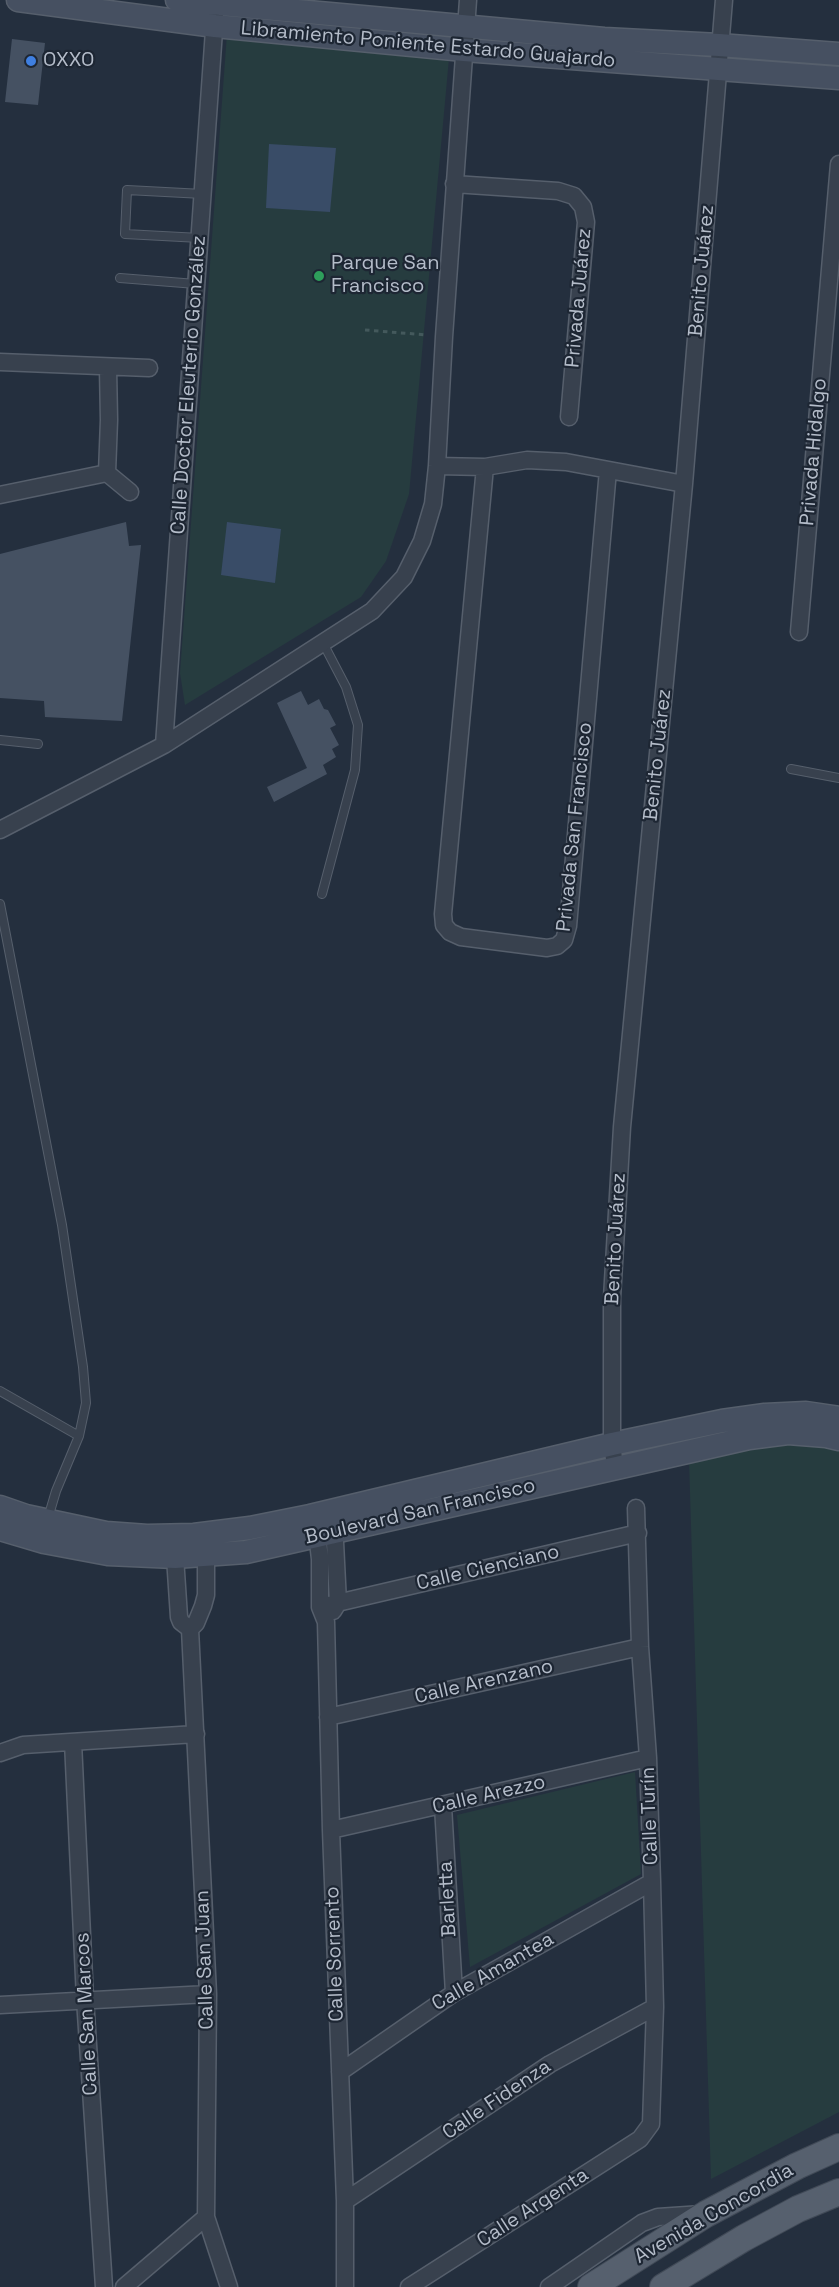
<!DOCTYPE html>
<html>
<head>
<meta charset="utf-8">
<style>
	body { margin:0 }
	canvas { display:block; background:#242f3e }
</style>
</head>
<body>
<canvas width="839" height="2287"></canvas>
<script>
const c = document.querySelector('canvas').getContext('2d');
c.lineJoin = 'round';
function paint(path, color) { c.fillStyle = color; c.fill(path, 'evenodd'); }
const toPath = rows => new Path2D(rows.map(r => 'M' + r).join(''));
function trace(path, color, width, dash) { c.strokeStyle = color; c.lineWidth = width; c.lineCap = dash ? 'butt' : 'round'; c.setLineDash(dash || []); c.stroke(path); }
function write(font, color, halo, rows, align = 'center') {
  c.font = font + ' "Space Grotesk",sans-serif'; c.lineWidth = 4.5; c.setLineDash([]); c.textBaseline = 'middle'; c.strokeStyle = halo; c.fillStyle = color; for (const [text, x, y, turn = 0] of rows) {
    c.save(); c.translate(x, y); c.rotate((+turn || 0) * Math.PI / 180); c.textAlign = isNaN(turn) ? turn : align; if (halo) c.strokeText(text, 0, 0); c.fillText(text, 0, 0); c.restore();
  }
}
paint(toPath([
	[227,34,449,58,409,494,386,561,361,597,185,705,180,673],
	[801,1442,839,1450,839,2112,711,2179,689,1459],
	[635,1772,641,1874,470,1967,457,1815]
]), '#263c3f');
paint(toPath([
	[269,144,336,148,330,212,266,208],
	[227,522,281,529,275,583,221,575]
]), '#394c67');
paint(toPath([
	[12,39,45,43,38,105,5,102],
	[126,522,129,546,141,545,122,721,45,717,44,701,0,698,0,554],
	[301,691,308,705,319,699,324,709,328,710,336,725,330,728,339,745,332,749,336,757,323,765,327,774,274,802,267,787,307,768,277,703]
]), '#455162');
const lane = toPath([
	[200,238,125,234,127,190,203,194],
	[120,278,196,284],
	[0,740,38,744],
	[791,769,839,778],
	[322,894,355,770,358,725,346,687,323,643],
	[0,904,62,1225,83,1367,86,1403,79,1436,56,1491,48,1518],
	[0,1391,79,1436]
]);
const street = toPath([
	[454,184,558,191,574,196,583,207,586,222,569,417],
	[0,362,149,368],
	[437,466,485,467,527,460,566,462,684,484],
	[485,467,443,914,444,925,450,932,461,937,547,948,557,946,564,940,568,926,608,470],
	[107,473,109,420,108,368],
	[107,473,130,492],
	[0,495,107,473],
	[799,632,839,164],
	[164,745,215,16],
	[0,830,164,745,372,611,404,577,422,541,433,504,437,466,444,337,468,0],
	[615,1466,612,1444,612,1298,622,1127,684,484,724,0],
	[316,1525,320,1559,320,1607,326,1622,331,1830,345,2201,345,2287],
	[206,1555,206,1595,203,1606,196,1623,190,1629,208,1994,206,2217,229,2287],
	[175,1557,179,1617,181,1622,190,1629],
	[320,1607,638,1533],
	[333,1611,338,1603,334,1522],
	[328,1717,640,1647],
	[73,1742,85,1999,104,2287],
	[0,1753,23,1745,196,1734],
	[443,1806,454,1993],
	[331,1830,648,1758],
	[0,2005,208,1994],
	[340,2072,454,1993,652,1882],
	[345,2201,550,2064,655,2007],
	[124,2287,206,2217],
	[409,2287,640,2139,651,2124,655,2007,652,1882,648,1758,640,1647,636,1508],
	[549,2287,642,2223,658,2217,702,2214]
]);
const secondary = toPath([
	[18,0,215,26,464,50,839,78],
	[177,0,604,39,719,45,839,54],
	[0,1507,26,1516,106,1533,147,1536,194,1535,250,1528,310,1516,612,1444,722,1421,765,1415,806,1413,839,1418],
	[0,1529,44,1542,108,1554,175,1557,246,1552,749,1438,788,1433,826,1436,839,1439]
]);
const primary = toPath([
	[591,2287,706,2214,797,2166,839,2147],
	[663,2287,744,2238,798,2209,839,2192]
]);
trace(lane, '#565f6c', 10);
trace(street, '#565f6c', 19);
trace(secondary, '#565f6c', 25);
trace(primary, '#414a57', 28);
trace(toPath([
	[365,330,427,335]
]), '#44595c', 3, [4.5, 4.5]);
trace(lane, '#38414e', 8);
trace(street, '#38414e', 16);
trace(secondary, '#465061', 22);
trace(primary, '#56606e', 26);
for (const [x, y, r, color] of [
	[31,61,6,"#3f7fe0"],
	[319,276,6,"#2e9e5b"]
]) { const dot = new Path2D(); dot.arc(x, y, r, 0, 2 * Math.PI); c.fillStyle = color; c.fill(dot); trace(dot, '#1d2633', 2); }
write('20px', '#b4bcc9', '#1d2633', [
	["Libramiento Poniente Estardo Guajardo",428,45,5],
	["Benito Juárez",702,271,-85],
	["Privada Juárez",579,298,-85],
	["Calle Doctor Eleuterio González",189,385,-86],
	["Privada Hidalgo",814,452,-85],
	["Benito Juárez",658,755,-84],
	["Privada San Francisco",575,827,-84],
	["Benito Juárez",616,1239,-87],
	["Boulevard San Francisco",420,1512,-13],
	["Calle Cienciano",488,1568,-13],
	["Calle Arenzano",484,1682,-13],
	["Calle Arezzo",489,1795,-13],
	["Calle Turín",650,1816,-92],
	["Barletta",448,1899,-93],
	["Calle Sorrento",335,1954,-92],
	["Calle San Juan",205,1960,-92],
	["Calle Amantea",493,1972,-30],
	["Calle San Marcos",87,2014,-93],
	["Calle Fidenza",497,2100,-34],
	["Calle Argenta",533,2208,-33],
	["Avenida Concordia",714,2214,-30]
]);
write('20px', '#b4bcc9', '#1d2633', [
	["OXXO",43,61],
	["Parque San",331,264],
	["Francisco",331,287]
], 'left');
</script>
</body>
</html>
